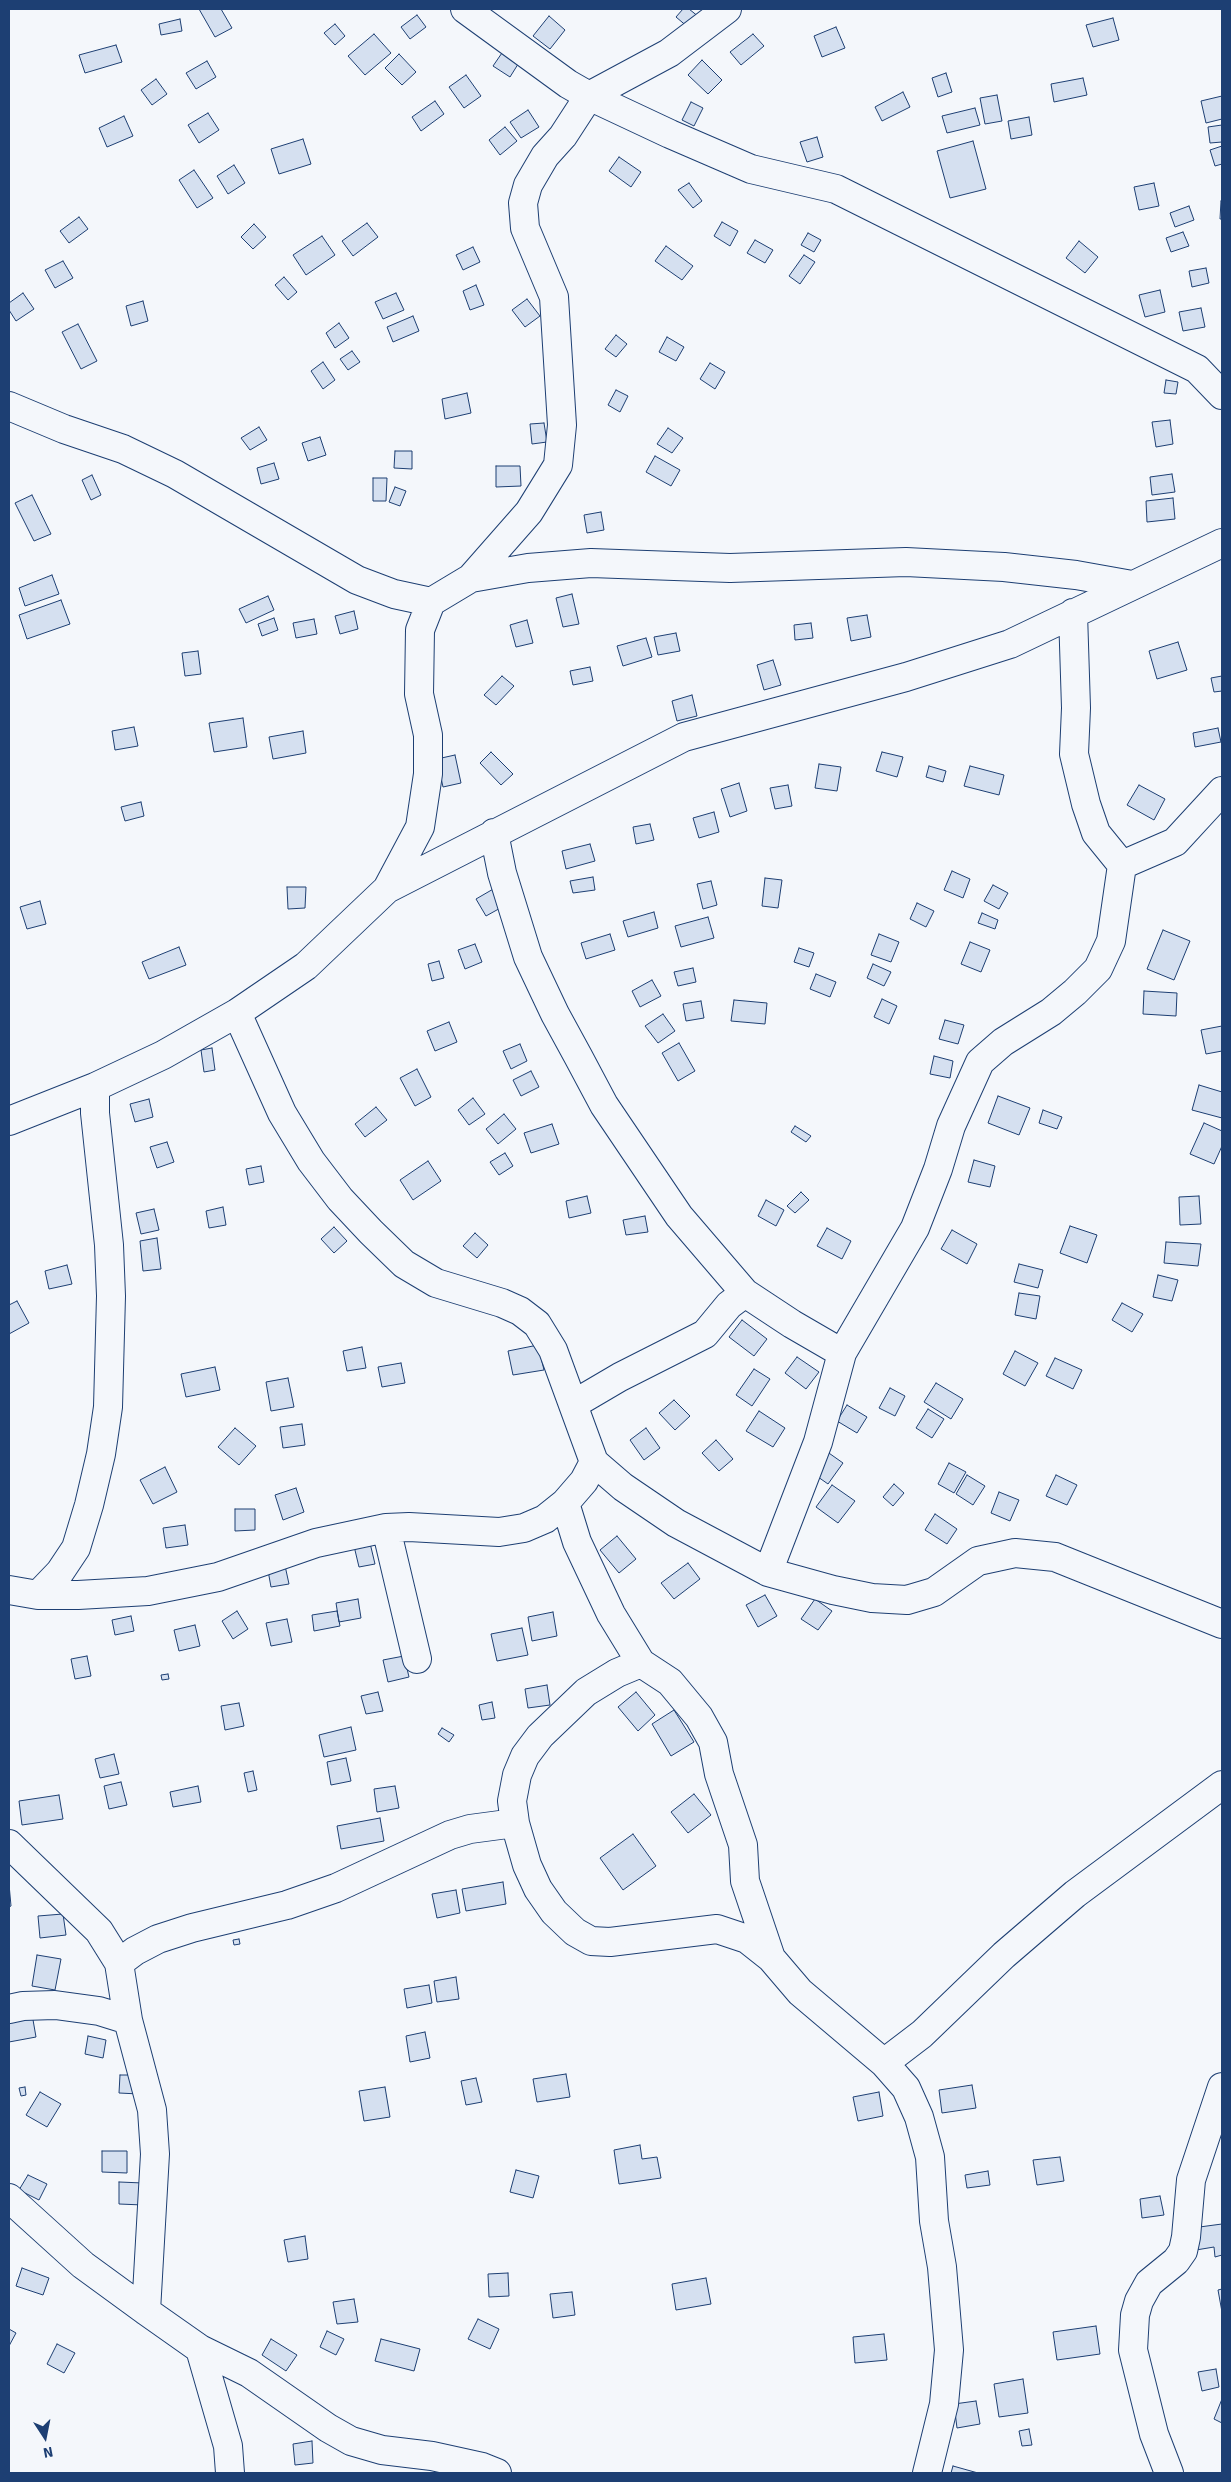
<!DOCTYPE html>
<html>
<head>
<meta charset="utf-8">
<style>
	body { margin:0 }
	#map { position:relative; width:1231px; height:2482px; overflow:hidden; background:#f4f7fb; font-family:Signika,sans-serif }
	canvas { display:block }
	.frame { position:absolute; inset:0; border:10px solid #1d3f73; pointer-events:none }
	.north { position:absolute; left:20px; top:2412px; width:50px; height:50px; -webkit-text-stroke:4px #f4f7fb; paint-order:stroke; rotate:169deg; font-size:14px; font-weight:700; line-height:20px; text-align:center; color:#1d3f73 }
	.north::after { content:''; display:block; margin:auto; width:18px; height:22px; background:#1d3f73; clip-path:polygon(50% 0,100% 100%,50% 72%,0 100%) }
</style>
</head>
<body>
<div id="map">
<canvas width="1231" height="2482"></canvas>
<div class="frame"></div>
<div class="north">N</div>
</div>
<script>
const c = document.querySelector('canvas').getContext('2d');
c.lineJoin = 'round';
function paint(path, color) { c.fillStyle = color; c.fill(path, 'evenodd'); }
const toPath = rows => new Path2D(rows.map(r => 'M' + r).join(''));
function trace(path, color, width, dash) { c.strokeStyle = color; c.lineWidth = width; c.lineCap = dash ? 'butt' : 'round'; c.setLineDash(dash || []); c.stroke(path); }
const building = toPath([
	[199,9,221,9,232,28,215,37,199,9],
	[683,9,689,9,699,17,689,28,676,17,683,9],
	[417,15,426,27,410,39,401,27,417,15],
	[549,16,565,30,550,49,533,36,549,16],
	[1113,18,1119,40,1093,47,1086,25,1113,18],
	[180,19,182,31,161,35,159,24,180,19],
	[335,24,345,36,335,45,324,33,335,24],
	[836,27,845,48,822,57,814,36,836,27],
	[374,34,391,53,365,75,348,56,374,34],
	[753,34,764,46,741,65,730,52,753,34],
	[116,45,122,62,85,73,79,55,116,45],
	[504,50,520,61,510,77,493,66,504,50],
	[399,54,416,72,402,85,385,68,399,54],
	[702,60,722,80,708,94,688,75,702,60],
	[207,61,216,77,196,89,186,73,207,61],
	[946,73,952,92,938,97,932,78,946,73],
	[466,75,481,96,464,108,449,87,466,75],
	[1083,78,1087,95,1054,102,1051,84,1083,78],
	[156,79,167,94,152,105,141,90,156,79],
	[903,92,910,107,882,121,875,107,903,92],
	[997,95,1002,121,985,124,980,98,997,95],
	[1222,96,1222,119,1206,123,1201,101,1222,96],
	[435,101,444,114,421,131,412,117,435,101],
	[691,102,703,108,694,126,682,120,691,102],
	[975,108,980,125,947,133,942,116,975,108],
	[528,110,539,127,521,138,510,122,528,110],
	[208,113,219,130,199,143,188,125,208,113],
	[124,116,133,136,107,147,99,128,124,116],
	[1029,117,1032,135,1011,139,1008,121,1029,117],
	[1222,125,1222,142,1210,143,1208,127,1222,125],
	[505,127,517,141,500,155,489,140,505,127],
	[817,137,823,157,807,162,800,142,817,137],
	[303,139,311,164,279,174,271,149,303,139],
	[973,141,986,189,950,198,937,151,973,141],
	[1222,146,1222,164,1215,166,1210,150,1222,146],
	[619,157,641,172,631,187,609,171,619,157],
	[234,165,245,183,228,194,217,176,234,165],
	[194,170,213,198,197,208,179,180,194,170],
	[689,183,702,201,693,208,678,190,689,183],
	[1154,183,1159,206,1139,210,1134,187,1154,183],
	[1221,201,1222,201,1222,219,1220,219,1221,201],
	[1189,206,1194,220,1175,227,1170,213,1189,206],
	[79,217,88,229,69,243,60,231,79,217],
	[722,222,738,231,730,246,714,236,722,222],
	[367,223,378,237,353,256,342,241,367,223],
	[254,224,266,237,253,249,241,237,254,224],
	[1183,232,1189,246,1171,252,1166,238,1183,232],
	[808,233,821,240,814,252,801,245,808,233],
	[322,236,335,255,306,275,293,255,322,236],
	[755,240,773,250,765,263,747,253,755,240],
	[1079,241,1098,257,1085,273,1066,258,1079,241],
	[666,246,693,266,682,280,655,261,666,246],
	[473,247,480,262,463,270,456,255,473,247],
	[804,255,815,262,800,284,789,276,804,255],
	[63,261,73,278,55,288,45,270,63,261],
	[1206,268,1209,283,1192,287,1189,271,1206,268],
	[284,277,297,292,288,300,275,285,284,277],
	[476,285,484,305,470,310,463,291,476,285],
	[1160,290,1165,312,1145,317,1139,295,1160,290],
	[23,293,34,309,16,321,9,310,9,303,23,293],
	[396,293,404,310,383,319,375,302,396,293],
	[527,299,540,316,525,327,512,310,527,299],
	[143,301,148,321,131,326,126,306,143,301],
	[1201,308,1205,327,1183,331,1179,312,1201,308],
	[413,316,419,331,393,342,387,327,413,316],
	[339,323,349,338,335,348,326,333,339,323],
	[78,324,97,361,81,369,62,332,78,324],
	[616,335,627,344,616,357,605,349,616,335],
	[667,337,684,347,676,361,659,352,667,337],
	[352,351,360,362,348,370,340,359,352,351],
	[323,362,335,380,323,389,311,371,323,362],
	[710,363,725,372,715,389,700,379,710,363],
	[1166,380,1178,382,1176,394,1164,393,1166,380],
	[616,390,628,396,620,412,608,405,616,390],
	[467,393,471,413,445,419,442,399,467,393],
	[1170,420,1173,444,1156,447,1152,422,1170,420],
	[544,423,547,442,532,444,530,424,544,423],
	[259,427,267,440,250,450,241,438,259,427],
	[668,428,683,438,672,453,657,444,668,428],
	[320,437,326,455,308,461,302,443,320,437],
	[395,451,412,451,412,469,394,468,395,451],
	[655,456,680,470,671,486,646,472,655,456],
	[274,463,279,479,261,484,257,468,274,463],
	[496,466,520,466,521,486,496,487,496,466],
	[1172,474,1175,492,1152,495,1150,477,1172,474],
	[92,475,101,495,91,500,82,480,92,475],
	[373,478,387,478,386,501,373,501,373,478],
	[395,487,406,491,400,506,389,502,395,487],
	[32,495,51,534,34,541,15,503,32,495],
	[1173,498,1175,519,1147,522,1146,501,1173,498],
	[601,512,604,530,587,533,584,515,601,512],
	[52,575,59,594,25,606,19,588,52,575],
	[572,594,579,624,563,627,556,598,572,594],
	[268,596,274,610,246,623,239,609,268,596],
	[61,600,70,624,27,639,19,615,61,600],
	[354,611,358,629,340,634,335,616,354,611],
	[867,615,871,637,851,641,847,618,867,615],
	[274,618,278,630,262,636,258,624,274,618],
	[314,619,317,634,296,638,293,623,314,619],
	[527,620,533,643,516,647,510,625,527,620],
	[811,623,813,638,795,640,794,625,811,623],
	[676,633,680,651,658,655,654,637,676,633],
	[646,638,652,657,623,666,617,646,646,638],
	[1178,642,1187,670,1157,679,1149,651,1178,642],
	[198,651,201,674,185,676,182,653,198,651],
	[773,660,781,685,764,690,757,665,773,660],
	[590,667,593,681,573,685,570,671,590,667],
	[502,676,514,686,496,705,484,695,502,676],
	[1222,676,1222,691,1214,692,1211,678,1222,676],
	[692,695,697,716,677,721,672,701,692,695],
	[243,718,247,747,214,752,209,723,243,718],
	[134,727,138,746,115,750,112,731,134,727],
	[1218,728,1221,742,1195,747,1193,733,1218,728],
	[303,731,306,753,273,759,269,737,303,731],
	[491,752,513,774,501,785,480,763,491,752],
	[882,752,903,757,897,777,876,771,882,752],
	[455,755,461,783,443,787,437,759,455,755],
	[819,764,841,767,837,791,815,788,819,764],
	[929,766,946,771,943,782,926,777,929,766],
	[970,766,1004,775,999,795,964,786,970,766],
	[739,783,747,811,730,817,721,789,739,783],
	[788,785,792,806,775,809,770,788,788,785],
	[1139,785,1165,799,1154,820,1127,805,1139,785],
	[141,802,144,816,125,821,121,807,141,802],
	[714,812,719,832,699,838,693,818,714,812],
	[650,824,654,840,636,844,633,827,650,824],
	[590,844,595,861,566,869,562,851,590,844],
	[952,871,970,879,963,898,944,890,952,871],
	[593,877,595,890,573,893,570,881,593,877],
	[765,878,782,880,778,908,762,906,765,878],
	[711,881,717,905,703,909,697,884,711,881],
	[993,885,1008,893,999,909,984,901,993,885],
	[287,887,306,887,305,908,288,909,287,887],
	[495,888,504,906,486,916,476,899,495,888],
	[40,901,46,924,27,929,20,907,40,901],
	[917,903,934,911,926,927,910,919,917,903],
	[654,912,658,928,628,937,623,921,654,912],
	[982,913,998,920,995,929,978,923,982,913],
	[708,917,714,938,681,947,675,926,708,917],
	[1163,930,1190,941,1174,980,1147,969,1163,930],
	[610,934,615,950,586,959,581,943,610,934],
	[879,934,899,942,891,962,871,955,879,934],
	[970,942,990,950,981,972,961,964,970,942],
	[475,944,482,962,465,969,458,950,475,944],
	[179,947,186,965,149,979,142,962,179,947],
	[799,948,814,953,809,967,794,962,799,948],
	[439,961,444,978,432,981,428,964,439,961],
	[873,964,891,972,884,986,867,978,873,964],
	[693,968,696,982,678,986,674,972,693,968],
	[816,974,836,982,830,997,810,989,816,974],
	[652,980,661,996,640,1007,632,991,652,980],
	[1144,991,1177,993,1176,1016,1143,1014,1144,991],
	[882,999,897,1006,889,1024,874,1017,882,999],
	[734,1000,767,1003,765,1024,731,1021,734,1000],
	[701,1001,704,1018,686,1021,683,1004,701,1001],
	[663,1014,675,1031,658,1043,645,1026,663,1014],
	[945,1020,964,1025,958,1044,939,1039,945,1020],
	[449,1022,457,1042,435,1051,427,1031,449,1022],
	[1222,1026,1222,1051,1206,1054,1201,1030,1222,1026],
	[679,1043,695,1071,678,1081,662,1053,679,1043],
	[520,1044,527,1061,511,1069,503,1051,520,1044],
	[212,1048,215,1070,204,1072,201,1050,212,1048],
	[934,1056,953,1061,950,1078,930,1074,934,1056],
	[417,1069,431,1097,415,1106,400,1078,417,1069],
	[531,1071,539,1087,521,1096,513,1080,531,1071],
	[1199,1085,1222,1092,1222,1118,1192,1110,1199,1085],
	[998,1096,1030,1108,1019,1135,988,1123,998,1096],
	[473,1098,485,1114,469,1125,458,1110,473,1098],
	[149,1099,153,1117,135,1122,130,1104,149,1099],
	[376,1107,387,1120,365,1137,355,1124,376,1107],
	[1043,1110,1062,1117,1057,1129,1039,1123,1043,1110],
	[504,1114,516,1129,498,1144,486,1129,504,1114],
	[1204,1123,1222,1131,1222,1146,1214,1164,1190,1154,1204,1123],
	[552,1124,559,1144,531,1153,524,1133,552,1124],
	[795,1126,811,1136,806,1142,791,1132,795,1126],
	[167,1142,174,1162,157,1168,150,1147,167,1142],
	[505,1153,513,1166,499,1175,490,1162,505,1153],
	[974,1160,995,1166,990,1187,968,1182,974,1160],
	[428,1161,441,1181,413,1200,400,1180,428,1161],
	[261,1166,264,1182,249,1185,246,1169,261,1166],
	[801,1192,809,1200,795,1213,787,1206,801,1192],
	[587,1196,591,1213,569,1218,566,1201,587,1196],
	[1199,1196,1201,1224,1180,1225,1179,1197,1199,1196],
	[766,1200,784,1210,776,1226,758,1216,766,1200],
	[223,1207,226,1225,209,1228,206,1211,223,1207],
	[154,1209,159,1230,141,1234,136,1213,154,1209],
	[645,1216,648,1232,626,1235,623,1220,645,1216],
	[1070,1226,1097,1235,1087,1263,1060,1253,1070,1226],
	[334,1227,347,1241,334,1253,321,1239,334,1227],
	[827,1228,851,1241,842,1259,817,1246,827,1228],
	[952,1230,977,1244,967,1264,941,1249,952,1230],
	[475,1233,488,1245,477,1258,463,1246,475,1233],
	[157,1238,161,1269,143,1271,140,1241,157,1238],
	[1166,1242,1201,1244,1198,1266,1164,1263,1166,1242],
	[1019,1264,1043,1270,1038,1288,1014,1282,1019,1264],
	[67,1265,72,1284,49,1289,45,1271,67,1265],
	[1158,1275,1178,1280,1172,1301,1153,1297,1158,1275],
	[1019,1293,1040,1296,1036,1319,1015,1315,1019,1293],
	[17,1301,29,1323,9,1334,9,1305,17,1301],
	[1122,1303,1143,1314,1132,1332,1112,1320,1122,1303],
	[742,1320,767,1339,754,1356,729,1337,742,1320],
	[538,1345,544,1370,513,1375,508,1351,538,1345],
	[362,1347,366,1368,347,1371,343,1351,362,1347],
	[1015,1351,1038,1363,1025,1386,1003,1374,1015,1351],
	[797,1357,819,1372,806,1389,785,1373,797,1357],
	[1055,1358,1082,1370,1073,1389,1046,1376,1055,1358],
	[401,1363,405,1383,382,1387,378,1367,401,1363],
	[215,1367,220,1390,186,1397,181,1374,215,1367],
	[754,1369,770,1379,752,1406,736,1395,754,1369],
	[288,1378,294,1407,271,1411,266,1382,288,1378],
	[936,1383,963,1399,951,1419,924,1402,936,1383],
	[890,1388,905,1396,895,1416,879,1408,890,1388],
	[674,1400,690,1416,675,1430,659,1413,674,1400],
	[847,1405,867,1417,857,1433,837,1421,847,1405],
	[928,1409,944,1419,932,1438,916,1428,928,1409],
	[759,1411,785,1428,773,1447,746,1431,759,1411],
	[302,1424,305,1445,283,1448,280,1427,302,1424],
	[235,1428,256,1446,239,1465,218,1447,235,1428],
	[646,1428,660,1448,644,1460,630,1440,646,1428],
	[716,1440,733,1459,719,1471,702,1453,716,1440],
	[826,1451,843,1463,828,1484,811,1472,826,1451],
	[949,1463,966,1472,954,1493,938,1484,949,1463],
	[165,1467,177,1492,153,1504,140,1480,165,1467],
	[967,1475,985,1486,973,1505,956,1494,967,1475],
	[1056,1475,1077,1485,1067,1505,1046,1496,1056,1475],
	[894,1484,904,1493,893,1506,883,1497,894,1484],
	[832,1485,855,1501,838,1523,816,1507,832,1485],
	[296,1488,304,1512,283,1520,275,1495,296,1488],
	[999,1492,1019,1500,1010,1521,991,1513,999,1492],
	[235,1509,255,1509,255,1530,235,1531,235,1509],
	[935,1514,957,1529,947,1544,925,1530,935,1514],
	[185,1525,188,1545,166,1548,163,1528,185,1525],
	[617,1536,636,1559,619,1573,600,1550,617,1536],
	[370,1543,375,1564,359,1567,354,1546,370,1543],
	[284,1561,289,1584,271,1587,267,1565,284,1561],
	[688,1563,700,1579,674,1599,661,1583,688,1563],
	[765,1595,777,1616,758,1627,746,1605,765,1595],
	[358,1599,361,1618,339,1622,336,1603,358,1599],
	[815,1599,832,1611,818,1630,801,1619,815,1599],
	[237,1611,248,1629,233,1639,222,1621,237,1611],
	[337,1611,340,1626,314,1631,312,1615,337,1611],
	[553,1612,557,1636,532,1641,528,1617,553,1612],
	[131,1616,134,1631,115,1635,112,1620,131,1616],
	[287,1619,292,1642,271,1646,266,1623,287,1619],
	[195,1625,200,1646,179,1651,174,1630,195,1625],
	[522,1628,528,1655,497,1661,491,1634,522,1628],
	[87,1656,91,1676,75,1679,71,1659,87,1656],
	[404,1656,409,1677,388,1682,383,1660,404,1656],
	[168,1674,169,1679,162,1680,161,1675,168,1674],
	[547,1685,550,1705,528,1708,525,1689,547,1685],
	[378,1692,383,1711,366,1714,361,1696,378,1692],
	[636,1692,655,1715,638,1731,618,1707,636,1692],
	[492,1702,495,1718,482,1720,479,1705,492,1702],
	[239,1703,244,1726,225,1730,221,1706,239,1703],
	[674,1710,694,1742,671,1756,652,1724,674,1710],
	[351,1727,356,1750,324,1757,319,1735,351,1727],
	[442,1728,454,1735,449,1742,438,1734,442,1728],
	[114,1754,119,1774,100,1778,95,1759,114,1754],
	[346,1758,351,1781,331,1785,327,1762,346,1758],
	[253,1771,257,1790,248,1792,244,1773,253,1771],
	[121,1782,127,1805,109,1809,104,1786,121,1782],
	[198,1786,201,1802,173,1807,170,1792,198,1786],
	[395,1786,399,1808,377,1812,374,1789,395,1786],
	[694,1794,711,1815,688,1833,671,1812,694,1794],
	[59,1795,63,1819,22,1825,19,1801,59,1795],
	[380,1818,384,1841,341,1849,337,1826,380,1818],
	[633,1834,656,1866,623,1890,600,1858,633,1834],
	[503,1882,506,1904,466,1911,462,1889,503,1882],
	[9,1884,11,1906,9,1907,9,1884],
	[456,1890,460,1913,437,1918,432,1894,456,1890],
	[63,1914,66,1935,40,1938,38,1916,63,1914],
	[239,1939,240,1944,234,1945,233,1940,239,1939],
	[37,1955,61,1959,55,1990,32,1986,37,1955],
	[456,1977,459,1999,437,2002,434,1981,456,1977],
	[429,1985,432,2003,407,2008,404,1989,429,1985],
	[32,2014,36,2037,9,2042,9,2018,32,2014],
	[425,2032,430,2058,410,2062,406,2036,425,2032],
	[88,2036,106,2040,103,2058,85,2054,88,2036],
	[566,2074,570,2097,537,2102,533,2079,566,2074],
	[120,2075,139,2075,139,2094,119,2093,120,2075],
	[476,2078,482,2102,466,2105,461,2081,476,2078],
	[972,2085,976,2108,942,2113,939,2090,972,2085],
	[25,2087,26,2095,21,2096,19,2088,25,2087],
	[385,2087,390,2117,364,2121,359,2091,385,2087],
	[40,2092,61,2104,47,2127,26,2115,40,2092],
	[879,2092,883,2116,858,2121,853,2097,879,2092],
	[640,2145,642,2159,657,2157,661,2178,619,2184,614,2150,640,2145],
	[102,2151,127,2151,127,2173,102,2172,102,2151],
	[1060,2157,1064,2181,1037,2185,1033,2160,1060,2157],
	[516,2170,539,2176,533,2198,510,2192,516,2170],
	[988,2171,990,2185,967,2188,965,2175,988,2171],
	[28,2175,47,2184,39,2200,19,2190,28,2175],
	[119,2182,143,2183,143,2205,119,2204,119,2182],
	[1160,2196,1164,2215,1142,2218,1140,2199,1160,2196],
	[1222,2224,1222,2255,1215,2257,1214,2247,1196,2250,1192,2228,1222,2224],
	[305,2236,308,2259,288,2262,284,2240,305,2236],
	[22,2268,49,2278,43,2295,16,2286,22,2268],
	[508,2273,509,2296,489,2297,488,2274,508,2273],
	[706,2278,711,2304,676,2310,672,2284,706,2278],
	[1222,2289,1222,2312,1218,2290,1222,2289],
	[572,2292,575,2315,553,2318,550,2294,572,2292],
	[354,2299,358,2322,337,2324,333,2302,354,2299],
	[478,2319,499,2329,490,2349,468,2339,478,2319],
	[1096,2326,1100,2354,1057,2360,1053,2332,1096,2326],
	[9,2329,16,2333,9,2346,9,2329],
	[327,2331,344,2339,336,2355,320,2347,327,2331],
	[884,2334,887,2360,855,2363,853,2337,884,2334],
	[271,2339,297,2355,286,2371,262,2355,271,2339],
	[381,2339,420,2349,414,2371,375,2361,381,2339],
	[57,2344,75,2353,64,2373,47,2364,57,2344],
	[1216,2369,1219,2387,1202,2391,1198,2372,1216,2369],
	[1023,2379,1028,2413,999,2417,994,2384,1023,2379],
	[1222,2399,1222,2423,1214,2419,1222,2399],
	[976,2401,980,2424,957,2428,954,2404,976,2401],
	[1029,2429,1032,2445,1022,2446,1019,2431,1029,2429],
	[312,2441,313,2463,295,2465,293,2444,312,2441],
	[953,2466,978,2473,951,2473,953,2466]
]);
paint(building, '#d5e0f0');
trace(building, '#1d3f73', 1);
const minor = toPath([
	[465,9,568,84,589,96,670,134,751,169,836,189,1197,369,1222,395],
	[9,406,64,429,123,449,175,474,357,580,394,594,431,602],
	[471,578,529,512,558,465,562,425,554,297,525,228,523,203,528,185,545,156,563,136,589,96,669,53,727,9],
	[494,833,502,873,528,957,555,1014,579,1058,604,1105,679,1216,745,1293,792,1324,842,1353],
	[1122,865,1175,842,1222,791],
	[387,889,420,827,428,774,428,735,419,694,420,630,431,602,471,578,528,568,591,563,730,568,906,562,1004,567,1076,575,1132,585],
	[9,1121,95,1087,163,1055,237,1013,306,966,387,889,684,737,906,677,1010,644,1222,543],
	[574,1404,620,1377,705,1334,729,1305,745,1293],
	[594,1462,623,1487,676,1523,768,1572,833,1590,872,1598,907,1600,934,1592,978,1561,1015,1553,1055,1557,1222,1624],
	[565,1503,577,1542,611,1614,641,1663,670,1682,699,1717,713,1742,719,1774,743,1845,745,1881,771,1958],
	[386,1528,417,1659],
	[768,1572,818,1442,842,1353,915,1228,938,1169,951,1126,980,1062,1003,1042,1051,1012,1075,992,1098,969,1111,941,1122,865,1096,833,1086,804,1074,754,1076,708,1073,613],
	[9,1590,38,1595,78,1595,148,1591,218,1577,316,1543,386,1528,409,1527,499,1532,524,1528,545,1519,565,1503,584,1481,594,1462,553,1350,537,1324,520,1311,502,1303,436,1283,404,1264,371,1232,340,1199,311,1161,282,1113,237,1013],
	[38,1595,60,1572,76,1548,89,1505,101,1454,108,1407,111,1296,109,1245,95,1113,95,1087],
	[515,1823,527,1865,538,1889,554,1912,575,1932,591,1941,610,1942,717,1929,747,1939,771,1958,800,1992,884,2063,906,2088,919,2117,930,2157,934,2221,942,2267,949,2350,944,2404,927,2473],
	[9,1844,99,1931,119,1963,128,2020,152,2110,155,2154,146,2311],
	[119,1963,135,1951,158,1939,192,1928,287,1905,336,1888,450,1835,470,1829,515,1823,512,1801,517,1775,525,1756,540,1736,586,1692,617,1673,641,1663],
	[9,2009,23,2006,55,2005,99,2011,128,2020],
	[884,2063,922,2034,1004,1955,1075,1894,1222,1785],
	[9,2198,83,2265,146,2311,200,2349,249,2373,328,2428,351,2441,382,2450,432,2456,482,2467,497,2473],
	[200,2349,228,2446,230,2473],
	[1169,2473,1154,2434,1133,2350,1135,2315,1139,2301,1149,2283,1176,2261,1183,2251,1186,2237,1191,2180,1222,2087]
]);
trace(minor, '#1d3f73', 30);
trace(minor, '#f4f7fb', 28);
</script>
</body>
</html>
